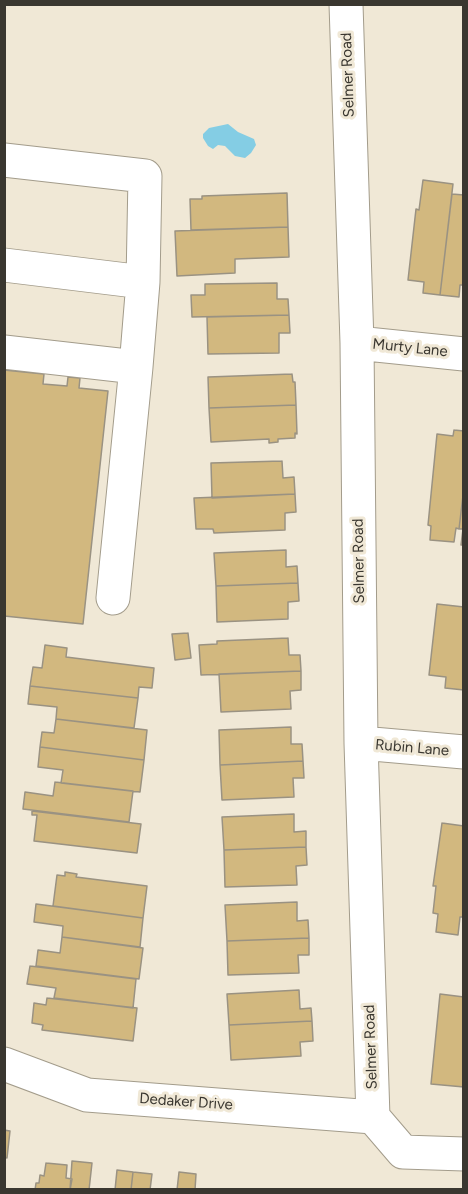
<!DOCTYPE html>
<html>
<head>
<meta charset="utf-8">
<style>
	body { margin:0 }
	#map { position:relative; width:468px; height:1194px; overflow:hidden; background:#f0e8d6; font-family:Figtree,sans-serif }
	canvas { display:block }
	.frame { position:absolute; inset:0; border:6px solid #3a3730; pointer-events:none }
</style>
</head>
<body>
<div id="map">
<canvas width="468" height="1194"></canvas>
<div class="frame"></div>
</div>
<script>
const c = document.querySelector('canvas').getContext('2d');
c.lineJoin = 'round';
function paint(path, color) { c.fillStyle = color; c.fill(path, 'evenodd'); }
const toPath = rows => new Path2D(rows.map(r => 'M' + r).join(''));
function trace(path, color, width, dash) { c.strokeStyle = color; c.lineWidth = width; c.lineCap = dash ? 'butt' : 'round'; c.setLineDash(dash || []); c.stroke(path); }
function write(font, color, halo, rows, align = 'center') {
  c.font = font + ' Figtree,sans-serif'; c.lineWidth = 6; c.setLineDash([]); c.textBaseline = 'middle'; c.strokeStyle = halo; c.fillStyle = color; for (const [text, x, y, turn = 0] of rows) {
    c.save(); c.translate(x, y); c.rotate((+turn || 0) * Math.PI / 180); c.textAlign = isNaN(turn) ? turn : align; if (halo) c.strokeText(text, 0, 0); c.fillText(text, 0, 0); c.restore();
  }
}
paint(toPath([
	[228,124,238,132,254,139,256,145,251,153,245,158,235,156,225,146,218,145,213,149,208,146,203,138,203,134,209,128]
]), '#84cde4');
const building = toPath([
	[423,180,453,184,440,295,423,293,424,282,408,280,416,209,419,210,423,180],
	[287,193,288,227,191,230,190,199,202,199,202,196,287,193],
	[452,194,464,195,464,285,460,285,459,297,440,295,452,194],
	[288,227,289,257,235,259,235,273,177,276,175,231,288,227],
	[277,283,277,299,288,299,289,315,192,317,191,295,205,295,205,284,277,283],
	[289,315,290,333,279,333,279,353,208,354,207,317,289,315],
	[4,370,44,374,43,384,67,386,68,377,80,378,79,388,108,391,83,624,4,616,4,370],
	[292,374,293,382,295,382,296,405,209,408,208,377,292,374],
	[296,405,297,434,295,433,295,438,278,439,278,442,269,443,269,439,211,442,209,408,296,405],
	[454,430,464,431,464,487,459,529,456,528,454,542,430,540,431,526,428,525,437,434,453,436,454,430],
	[282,461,283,478,294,477,295,494,212,498,211,463,282,461],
	[464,487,464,545,461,545,463,529,459,529,464,487],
	[295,494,296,512,285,513,285,530,214,533,213,529,196,529,194,498,295,494],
	[286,550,286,567,297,566,298,583,216,586,214,553,286,550],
	[298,583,299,601,288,602,288,619,217,622,216,586,298,583],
	[437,604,464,607,464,690,445,688,446,677,429,675,437,604],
	[188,633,191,658,175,660,172,634,188,633],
	[288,638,289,655,300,655,301,671,201,675,199,645,217,644,217,641,288,638],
	[45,645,67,648,66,657,154,668,152,688,139,687,138,698,30,686,33,667,42,668,45,645],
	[301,671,301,690,290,691,291,709,221,712,219,674,301,671],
	[30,686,138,698,134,728,56,719,57,707,28,704,30,686],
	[56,719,147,730,144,760,40,747,42,732,54,733,56,719],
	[291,727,291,744,302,744,303,761,220,765,219,730,291,727],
	[40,747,144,760,140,792,61,783,63,770,38,767,40,747],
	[303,761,304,778,293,778,294,797,222,800,220,765,303,761],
	[55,782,133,791,129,822,23,809,25,792,53,796,55,782],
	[32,811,141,824,137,853,34,841,37,815,32,815,32,811],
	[294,814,294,832,306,831,306,847,224,850,222,817,294,814],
	[442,823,464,826,464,917,460,917,458,935,436,932,438,914,433,913,436,886,433,886,442,823],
	[306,847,307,865,296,866,297,885,225,887,224,850,306,847],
	[65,872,77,874,76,877,147,886,143,918,53,906,57,875,65,876,65,872],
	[297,902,297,921,308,920,309,938,227,941,225,905,297,902],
	[36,904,143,918,140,947,62,937,63,926,34,922,36,904],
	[62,937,143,948,139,979,36,966,38,950,60,953,62,937],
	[309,938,309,955,298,955,299,973,228,975,227,941,309,938],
	[30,966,136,979,133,1008,54,998,56,988,27,984,30,966],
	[299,990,300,1009,311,1008,312,1021,229,1025,227,994,299,990],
	[440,994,464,997,464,1087,431,1084,440,994],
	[47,998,137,1008,133,1041,42,1030,43,1025,32,1023,34,1003,46,1005,47,998],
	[312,1021,313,1041,300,1042,301,1056,231,1060,229,1025,312,1021],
	[4,1130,10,1131,7,1158,4,1157,4,1130],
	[72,1161,92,1163,89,1190,70,1190,72,1161],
	[46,1163,67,1165,66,1178,72,1179,70,1190,35,1190,36,1183,39,1183,40,1175,44,1176,46,1163],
	[117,1170,133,1172,131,1190,115,1190,117,1170],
	[133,1172,152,1174,150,1190,131,1190,133,1172],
	[179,1172,196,1174,195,1190,177,1190,179,1172]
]);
paint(building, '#d2b87f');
trace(building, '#9a9282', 1.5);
const minor = toPath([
	[346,4,357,343,361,743,373,1117],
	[4,160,145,176,143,282],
	[4,265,143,282,136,367,4,352],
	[357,343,464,354],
	[113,598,136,367],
	[361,743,464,752],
	[4,1064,87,1095,373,1117],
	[373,1117,403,1152,464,1154]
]);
trace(minor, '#a39c8b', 35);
trace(minor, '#fff', 33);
write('15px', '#3a3730', '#f0e8d6', [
	["Selmer Road",348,75,-92],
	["Murty Lane",410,348,6],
	["Selmer Road",359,561,-91],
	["Rubin Lane",412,748,5],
	["Selmer Road",371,1047,-92],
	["Dedaker Drive",186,1102,4]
]);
</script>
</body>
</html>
